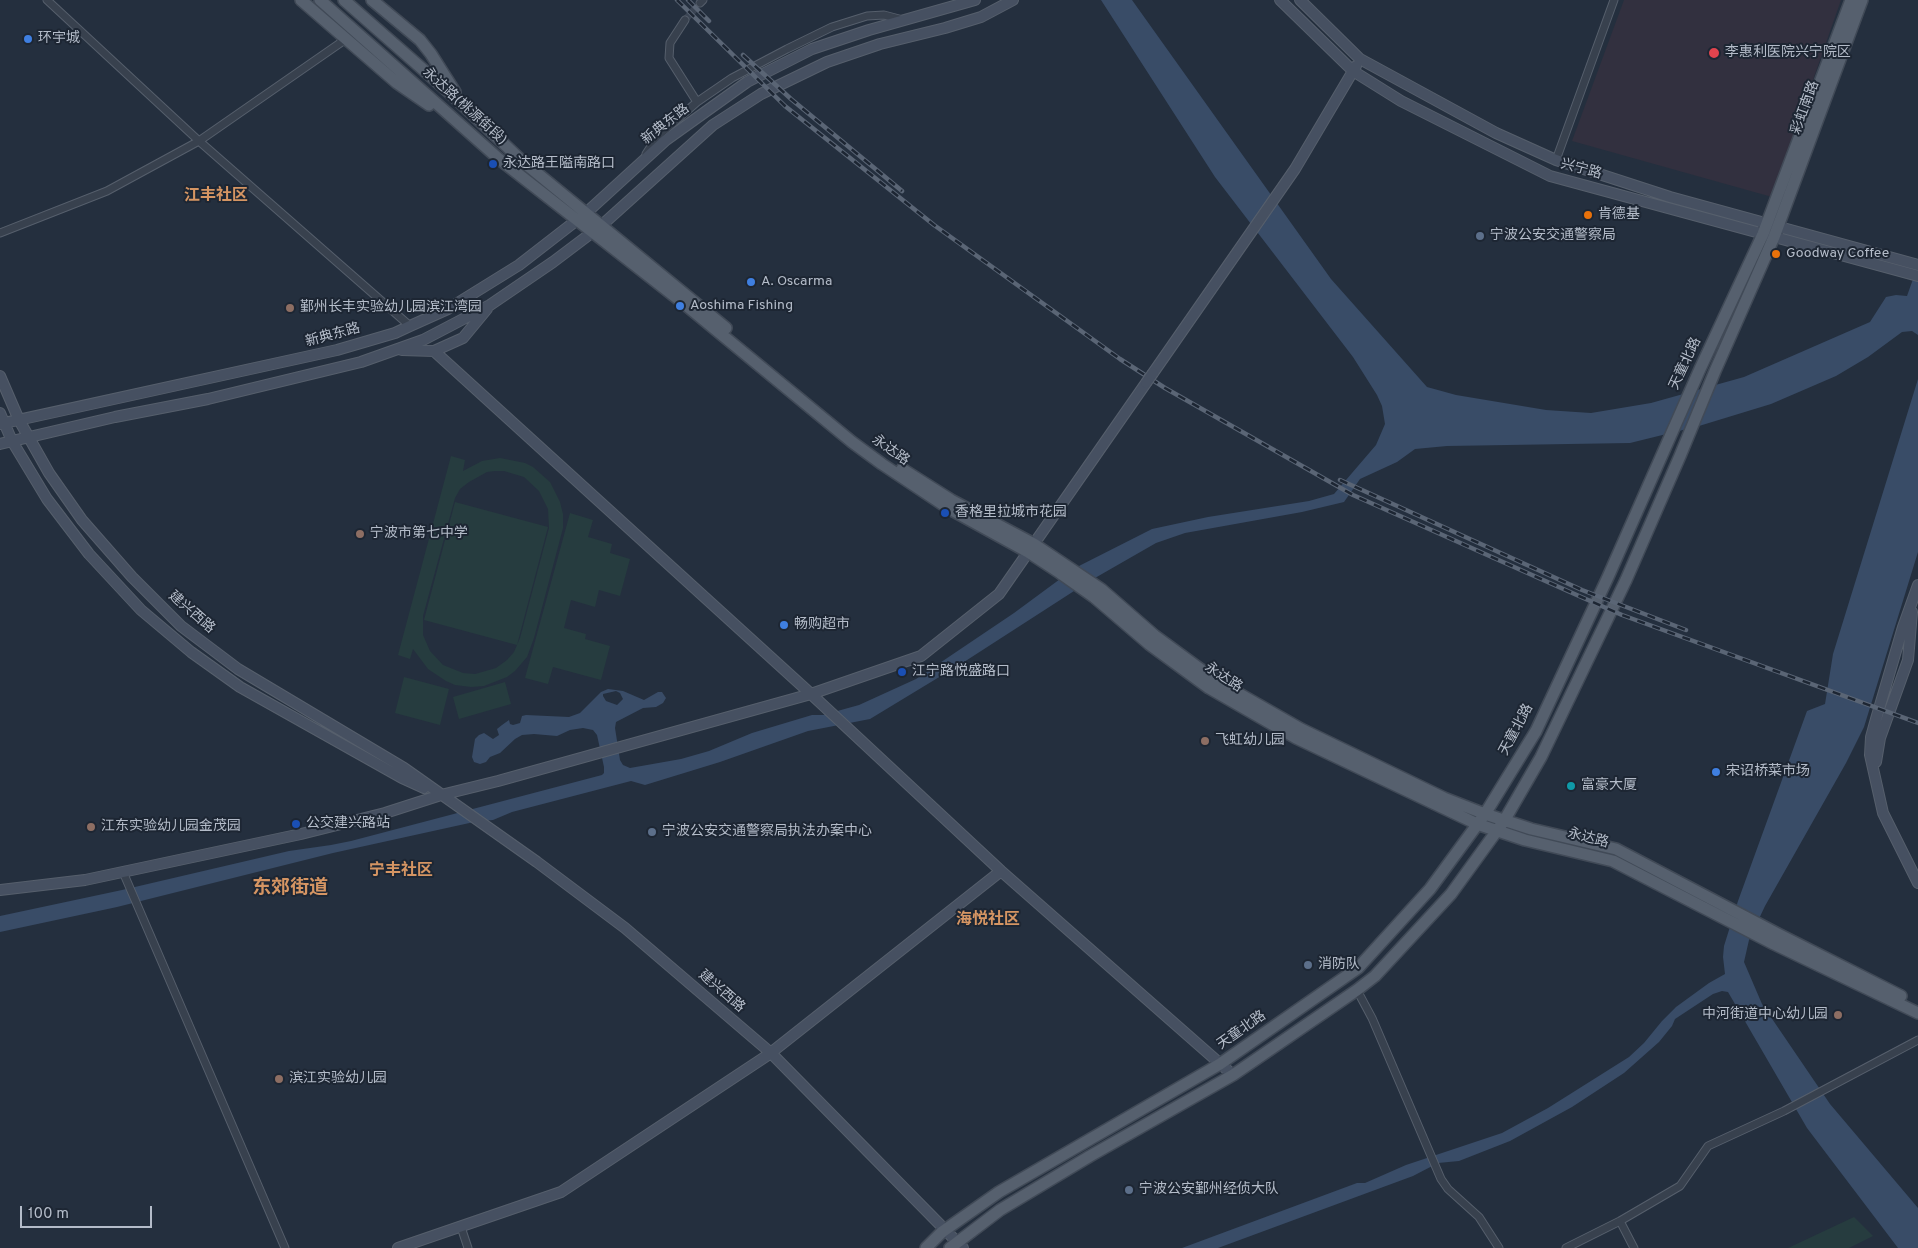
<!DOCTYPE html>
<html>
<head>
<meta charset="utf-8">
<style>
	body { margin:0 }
	#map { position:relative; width:1918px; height:1248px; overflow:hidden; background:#242f3e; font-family:Overpass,sans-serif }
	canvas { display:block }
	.scale { position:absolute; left:20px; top:1206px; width:132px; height:22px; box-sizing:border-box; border:2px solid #b4bcc9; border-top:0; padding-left:6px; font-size:15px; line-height:18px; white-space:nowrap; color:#b4bcc9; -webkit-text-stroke:4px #1d2633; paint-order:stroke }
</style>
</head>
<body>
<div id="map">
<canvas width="1918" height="1248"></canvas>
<div class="scale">100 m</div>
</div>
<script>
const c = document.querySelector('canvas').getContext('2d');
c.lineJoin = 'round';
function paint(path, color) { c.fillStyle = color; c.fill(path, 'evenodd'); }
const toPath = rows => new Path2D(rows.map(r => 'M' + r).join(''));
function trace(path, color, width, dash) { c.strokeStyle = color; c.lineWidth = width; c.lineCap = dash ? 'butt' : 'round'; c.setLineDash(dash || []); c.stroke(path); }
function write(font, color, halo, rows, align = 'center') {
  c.font = font + ' Overpass,"Noto Sans SC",sans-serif'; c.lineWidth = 4; c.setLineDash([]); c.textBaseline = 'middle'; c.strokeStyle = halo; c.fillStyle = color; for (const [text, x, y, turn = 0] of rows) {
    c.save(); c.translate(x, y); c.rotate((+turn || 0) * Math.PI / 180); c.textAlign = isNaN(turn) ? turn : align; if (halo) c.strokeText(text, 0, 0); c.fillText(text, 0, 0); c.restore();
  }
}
paint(toPath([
	[1624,0,1841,0,1772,197,1572,141]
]), '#32303f');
paint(toPath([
	[451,456,465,460,463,471,482,461,500,458,525,463,533,467,550,482,560,502,563,514,563,528,534,638,527,657,515,671,507,677,484,686,471,687,455,685,446,681,428,669,413,649,410,659,398,655],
	[495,471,504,471,524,477,539,491,548,509,549,528,520,638,514,652,507,660,496,668,475,674,463,673,443,665,430,651,423,635,423,616,455,498,460,489,469,482,487,472],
	[455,502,548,527,517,645,424,620],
	[570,513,593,520,588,537,612,544,610,553,630,559,620,596,599,590,595,607,571,600,564,628,586,634,585,639,610,646,601,680,553,667,548,684,525,678],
	[404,677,449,689,440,725,395,713],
	[505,682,511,704,459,719,453,697],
	[1854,1217,1873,1236,1849,1248,1788,1248]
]), '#263c3f');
paint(toPath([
	[1101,0,1132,0,1331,279,1427,387,1456,395,1546,410,1591,413,1651,403,1744,377,1870,322,1886,297,1896,295,1907,296,1918,265,1918,335,1912,331,1902,332,1868,357,1836,376,1771,404,1699,426,1630,443,1447,446,1415,449,1397,462,1360,479,1344,502,1302,512,1185,533,1156,543,1088,582,964,662,870,719,808,731,720,762,645,785,631,781,512,812,493,820,474,822,333,853,117,907,0,932,0,916,122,890,289,851,331,845,351,841,602,775,604,773,604,767,597,735,593,730,583,728,570,730,557,736,534,734,522,735,515,739,500,753,490,757,486,762,480,764,474,762,472,757,475,739,479,735,484,733,493,739,499,735,497,729,502,725,509,720,510,724,513,725,520,723,522,716,526,715,569,717,580,713,601,692,608,689,623,691,644,700,658,692,662,692,666,698,663,703,656,707,643,708,616,722,615,728,620,760,623,765,630,768,681,759,709,751,752,733,812,715,823,715,859,705,916,679,1014,613,1075,568,1152,529,1208,517,1309,501,1334,494,1376,445,1385,424,1382,406,1377,395,1353,357,1215,177],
	[616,691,620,693,623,699,617,705,606,701,603,696,603,694],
	[1918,379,1918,552,1864,727,1846,763,1765,906,1749,940,1744,962,1762,1004,1830,1104,1918,1208,1918,1248,1898,1248,1807,1128,1728,992,1722,991,1713,994,1675,1019,1672,1026,1659,1042,1624,1073,1572,1107,1510,1141,1459,1161,1438,1163,1413,1176,1218,1248,1182,1248,1357,1183,1365,1183,1406,1165,1502,1133,1548,1108,1629,1057,1644,1043,1662,1021,1676,1007,1709,983,1725,974,1723,957,1724,946,1738,901,1807,711,1825,704,1833,654]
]), '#394c67');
trace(toPath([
	[685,20,700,3]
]), '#3a4453', 7, [7, 3.5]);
const street = toPath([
	[47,0,199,141,410,326],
	[700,3,703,0],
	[685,20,670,43,669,58,697,102],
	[646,154,657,137,697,102,732,78,787,49,832,27,867,16,884,15,903,20],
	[1556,160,1614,0],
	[0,233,107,191,199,141,346,39],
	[123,872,285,1248],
	[1357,990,1372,1018,1441,1179,1448,1189,1479,1217,1499,1248],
	[1620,1221,1634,1248],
	[461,1227,468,1248],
	[1566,1248,1620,1221,1680,1186,1708,1146,1784,1111,1918,1040]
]);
const secondary = toPath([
	[1280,0,1353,71,1401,101,1550,176,1918,276],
	[1300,0,1360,59,1496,133,1556,160,1670,197,1918,265],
	[402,350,434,351,463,338,487,309],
	[434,351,811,694,1001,871,1233,1075],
	[1153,373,1295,169,1356,66],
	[0,376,19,420,49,473,82,520,132,577,181,626,238,669,404,768,537,862,625,928,771,1053,963,1248],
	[0,413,12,441,47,499,89,554,141,610,191,652,240,687,402,778,424,788],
	[0,424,337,350,395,333,410,326,448,309,519,265,586,213,666,140,747,82,812,49,869,30,975,0],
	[0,444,115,417,208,399,361,362,423,340,490,305,553,262,602,225,713,125,761,94,827,62,880,44,945,28,981,17,1013,0],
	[1918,585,1903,627,1876,719,1871,737,1870,755,1883,813,1918,883],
	[1876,762,1880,738,1908,660,1912,612],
	[0,890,85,880,301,834,385,813,441,795,498,781,811,694,921,656,999,594,1146,383],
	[398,1248,561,1192,768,1055,1001,871]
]);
const primary = toPath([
	[301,0,397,83,429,105],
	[320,0,499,159,687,306,852,442,882,464,948,508,1028,552,1060,573,1094,597,1149,644,1209,688,1296,738,1477,824,1525,840,1613,861,1774,944,1918,1013],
	[344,0,451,94,521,160,726,328],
	[372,0,420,40,431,54,455,92],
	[902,469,951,500,1034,544,1101,589,1155,636,1215,680,1301,729,1444,798,1485,814,1531,829,1616,849,1778,934,1901,996],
	[926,1248,942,1232,999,1192,1220,1064,1358,968,1430,889,1485,814,1536,731,1608,577,1700,369,1763,234,1851,0],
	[950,1248,1000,1210,1090,1156,1233,1075,1357,990,1375,976,1451,894,1504,821,1541,757,1626,580,1680,456,1715,371,1774,237,1862,0]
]);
trace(street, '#565f6c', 9);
trace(secondary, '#565f6c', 12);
trace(primary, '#414a57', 14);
trace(street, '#38414e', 7);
trace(secondary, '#465061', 10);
trace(primary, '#56606e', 11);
const rail = toPath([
	[677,0,785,106,934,225,1120,359,1165,388,1353,495,1579,596,1622,615,1918,723],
	[688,0,709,21],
	[743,55,791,99,902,191],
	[1340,480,1582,590,1686,630]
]);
trace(rail, '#5a6575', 4.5);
trace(rail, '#1d2633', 2.5, [8]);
const secondaryBridge = toPath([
	[1146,383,1153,373]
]);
trace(secondaryBridge, '#565f6c', 12, []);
trace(secondaryBridge, '#465061', 10);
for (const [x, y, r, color] of [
	[28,39,5,"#3f7fe0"],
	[1714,53,6,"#e0444e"],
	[493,164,5,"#1a4fb4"],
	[1588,215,5,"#e8710a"],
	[1480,236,5,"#5c6f8a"],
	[1776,254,5,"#e8710a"],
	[751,282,5,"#3f7fe0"],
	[680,306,5,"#3f7fe0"],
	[290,308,5,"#8d6e63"],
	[945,513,5,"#1a4fb4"],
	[360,534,5,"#8d6e63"],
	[784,625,5,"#3f7fe0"],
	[902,672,5,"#1a4fb4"],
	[1205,741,5,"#8d6e63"],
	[1716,772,5,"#3f7fe0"],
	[1571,786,5,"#0f9aa8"],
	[296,824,5,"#1a4fb4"],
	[91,827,5,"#8d6e63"],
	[652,832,5,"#5c6f8a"],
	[1308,965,5,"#5c6f8a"],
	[1838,1015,5,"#8d6e63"],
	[279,1079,5,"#8d6e63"],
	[1129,1190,5,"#5c6f8a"]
]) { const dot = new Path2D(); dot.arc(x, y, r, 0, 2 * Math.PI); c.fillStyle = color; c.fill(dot); trace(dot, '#1d2633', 2); }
write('14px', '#b4bcc9', '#1d2633', [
	["环宇城",38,39],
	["李惠利医院兴宁院区",1725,53],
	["永达路王隘南路口",503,164],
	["肯德基",1598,215],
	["宁波公安交通警察局",1490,236],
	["Goodway Coffee",1786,254],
	["A. Oscarma",761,282],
	["Aoshima Fishing",690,306],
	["鄞州长丰实验幼儿园滨江湾园",300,308],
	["香格里拉城市花园",955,513],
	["宁波市第七中学",370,534],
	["畅购超市",794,625],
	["江宁路悦盛路口",912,672],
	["飞虹幼儿园",1215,741],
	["宋诏桥菜市场",1726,772],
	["富豪大厦",1581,786],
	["公交建兴路站",306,824],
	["江东实验幼儿园金茂园",101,827],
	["宁波公安交通警察局执法办案中心",662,832],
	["消防队",1318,965],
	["中河街道中心幼儿园",1828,1015,"right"],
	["滨江实验幼儿园",289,1079],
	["宁波公安鄞州经侦大队",1139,1190]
], 'left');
write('14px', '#b4bcc9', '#1d2633', [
	["永达路(桃源街段)",464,107,42],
	["彩虹南路",1806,108,-70],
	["新典东路",666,125,-38],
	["兴宁路",1581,170,15],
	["新典东路",333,336,-15],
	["天童北路",1686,364,-65],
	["永达路",890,451,35],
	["建兴西路",191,613,41],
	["永达路",1223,678,33],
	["天童北路",1517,730,-62],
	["永达路",1588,839,14],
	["建兴西路",721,992,41],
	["天童北路",1242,1031,-35]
]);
write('bold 16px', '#d59563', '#1d2633', [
	["江丰社区",216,197],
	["宁丰社区",401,872],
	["海悦社区",988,921]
]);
write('bold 19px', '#d59563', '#1d2633', [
	["东郊街道",290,889]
]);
</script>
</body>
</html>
